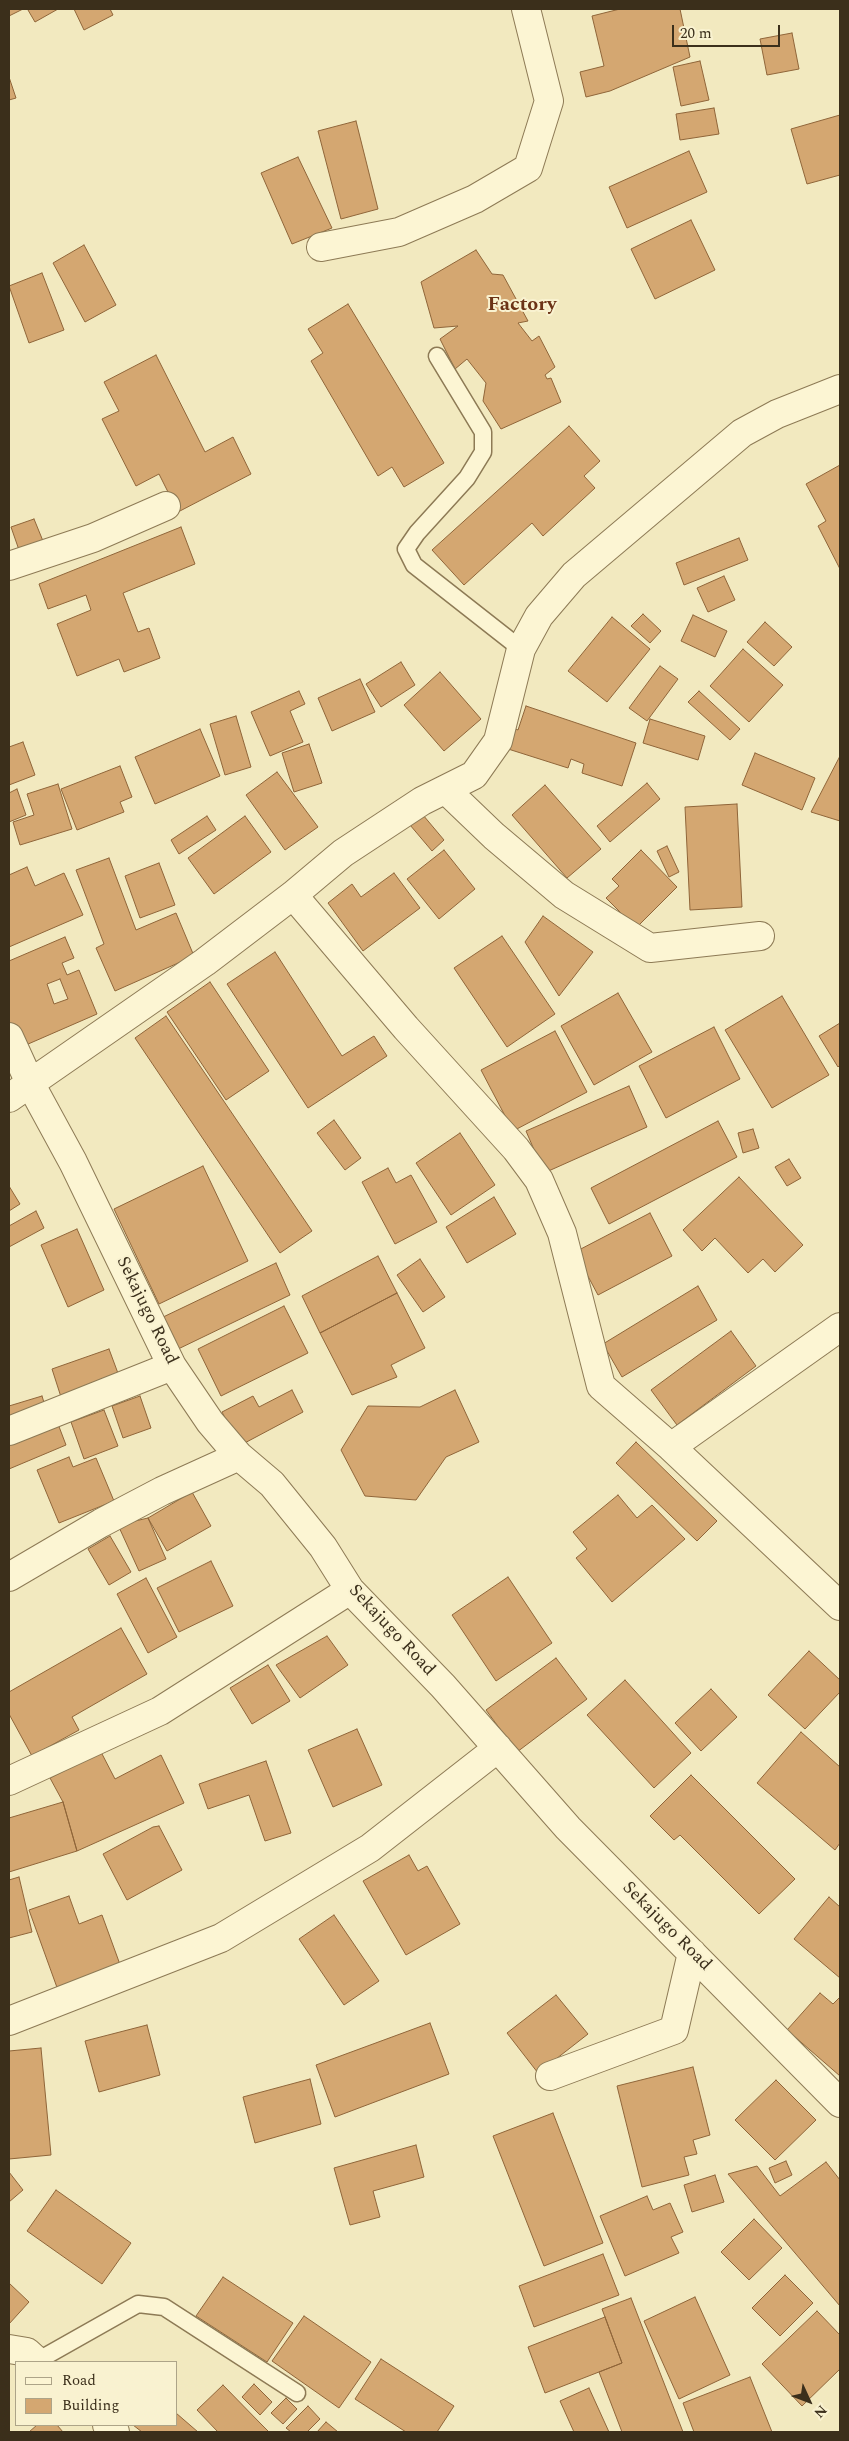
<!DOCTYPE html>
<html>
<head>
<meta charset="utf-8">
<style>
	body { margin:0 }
	#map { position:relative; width:849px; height:2441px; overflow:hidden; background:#f2e9bf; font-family:Spectral,serif }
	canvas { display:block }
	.frame { position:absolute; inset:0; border:10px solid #3b2f1b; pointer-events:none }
	.legend { position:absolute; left:15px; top:2361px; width:162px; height:65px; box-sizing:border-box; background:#f9f2d0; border:1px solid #ada488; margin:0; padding:6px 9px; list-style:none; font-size:15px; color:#3b2f1b }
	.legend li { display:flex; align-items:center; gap:10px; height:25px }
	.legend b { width:25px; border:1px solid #ada488 }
	.north { position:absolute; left:784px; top:2376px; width:50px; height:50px; -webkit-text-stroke:4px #f9f2d0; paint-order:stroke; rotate:133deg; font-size:14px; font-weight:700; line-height:20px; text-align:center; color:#3b2f1b }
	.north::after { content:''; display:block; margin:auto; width:18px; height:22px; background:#3b2f1b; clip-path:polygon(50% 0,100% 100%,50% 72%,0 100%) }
	.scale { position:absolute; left:672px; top:25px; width:108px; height:22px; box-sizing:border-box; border:2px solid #3b2f1b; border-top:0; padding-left:6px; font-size:15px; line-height:18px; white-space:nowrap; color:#3b2f1b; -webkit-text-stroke:4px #f9f2d0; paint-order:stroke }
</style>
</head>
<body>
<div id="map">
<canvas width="849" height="2441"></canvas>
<div class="frame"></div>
<ul class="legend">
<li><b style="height:6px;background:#fcf5d3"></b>Road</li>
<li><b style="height:14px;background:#d4a771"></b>Building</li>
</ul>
<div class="north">N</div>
<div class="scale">20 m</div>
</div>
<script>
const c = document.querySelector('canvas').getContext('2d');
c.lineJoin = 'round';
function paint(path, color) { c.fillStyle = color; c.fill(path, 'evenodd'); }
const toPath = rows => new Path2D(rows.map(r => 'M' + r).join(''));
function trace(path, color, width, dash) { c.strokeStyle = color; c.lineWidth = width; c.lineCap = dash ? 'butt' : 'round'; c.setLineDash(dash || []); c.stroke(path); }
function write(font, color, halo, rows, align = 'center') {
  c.font = font + ' Spectral,serif'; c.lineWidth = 4; c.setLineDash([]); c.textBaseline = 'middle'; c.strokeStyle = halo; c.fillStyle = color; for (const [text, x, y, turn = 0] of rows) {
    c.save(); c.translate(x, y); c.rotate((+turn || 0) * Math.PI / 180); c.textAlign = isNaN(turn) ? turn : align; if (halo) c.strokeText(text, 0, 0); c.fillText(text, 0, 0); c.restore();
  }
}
const building = toPath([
	[9,9,23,9,9,16,9,9],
	[30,9,58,9,35,22,28,10,30,9],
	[74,9,110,9,113,15,84,30,74,9],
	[620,9,680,9,690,57,610,91,586,97,580,72,604,66,592,16,620,9],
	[792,33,799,69,767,75,760,39,792,33],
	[700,61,709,100,681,106,673,67,700,61],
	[9,77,16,98,9,100,9,77],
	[714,108,719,134,680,140,676,114,714,108],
	[840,115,840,175,807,184,791,129,840,115],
	[356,121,378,209,341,219,318,131,356,121],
	[689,151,707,192,627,228,609,187,689,151],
	[298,157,332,228,292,244,261,173,298,157],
	[691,220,715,270,655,299,631,249,691,220],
	[84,245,116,305,85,322,53,263,84,245],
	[476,250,492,274,503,275,528,321,518,323,532,341,539,336,555,367,545,375,547,379,551,378,561,402,501,429,483,401,486,383,467,359,455,369,440,339,458,326,434,328,421,282,476,250],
	[42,273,64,330,29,343,9,286,42,273],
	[348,304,444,463,404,487,392,467,378,476,311,361,323,353,308,329,348,304],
	[156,355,205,452,233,437,251,474,178,512,159,474,136,486,102,419,119,411,104,382,156,355],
	[569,426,600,461,584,476,595,488,543,536,532,523,464,585,432,550,569,426],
	[840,465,840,569,818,526,826,521,806,484,840,465],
	[34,519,43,541,19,550,11,527,34,519],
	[181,527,195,564,123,593,138,632,149,628,160,658,124,672,119,659,77,676,57,624,91,610,86,595,48,609,39,584,181,527],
	[739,538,748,560,684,585,676,563,739,538],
	[724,576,735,600,708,612,697,588,724,576],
	[643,614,661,631,650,643,631,626,643,614],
	[693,615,727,631,715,657,681,641,693,615],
	[612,617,650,649,607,702,568,671,612,617],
	[765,622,792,647,774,666,747,642,765,622],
	[743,649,783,685,749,722,710,686,743,649],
	[401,662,415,685,381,707,366,684,401,662],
	[660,666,678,679,647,721,629,708,660,666],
	[440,672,481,719,444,751,404,705,440,672],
	[360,679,375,712,332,731,318,698,360,679],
	[299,691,305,704,290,711,303,742,270,756,251,712,299,691],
	[699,691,740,729,730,740,688,702,699,691],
	[526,706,636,743,622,786,582,773,584,764,571,759,568,768,505,748,511,727,518,730,526,706],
	[236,716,251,767,225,775,210,724,236,716],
	[650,719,705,736,698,760,643,743,650,719],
	[200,729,220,776,155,804,135,757,200,729],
	[23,742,35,775,9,785,9,747,23,742],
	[309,744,322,783,294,792,282,753,309,744],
	[755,753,815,778,802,810,742,785,755,753],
	[840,756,840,821,811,812,840,756],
	[120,766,132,797,120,802,124,812,77,830,61,789,120,766],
	[277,772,318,827,285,850,246,795,277,772],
	[647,783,660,799,610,842,597,826,647,783],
	[58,784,72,829,20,845,13,822,34,815,27,794,58,784],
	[545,785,601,849,567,878,512,815,545,785],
	[17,789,26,815,9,822,9,793,17,789],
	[737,804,742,907,690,910,685,807,737,804],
	[423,815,444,840,432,851,410,825,423,815],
	[207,816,216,830,179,854,171,840,207,816],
	[245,816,271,852,214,894,188,858,245,816],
	[667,846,679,872,669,877,657,851,667,846],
	[444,850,475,889,439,919,407,879,444,850],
	[641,850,677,887,636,928,606,898,619,886,612,879,641,850],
	[109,858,136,930,176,913,194,956,115,991,96,948,104,944,76,870,109,858],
	[159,863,175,905,140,918,125,876,159,863],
	[27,867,35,886,64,873,83,915,9,947,9,875,27,867],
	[394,873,420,908,363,951,328,903,352,884,361,897,394,873],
	[543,916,593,952,559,996,525,942,543,916],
	[502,936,555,1014,507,1047,454,968,502,936],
	[65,937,74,958,62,963,67,975,79,970,97,1014,19,1048,9,1023,9,961,65,937],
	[60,979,68,999,54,1004,47,984,60,979],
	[275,952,342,1056,374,1036,387,1056,308,1108,227,984,275,952],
	[210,982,269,1071,226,1100,167,1012,210,982],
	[618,993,652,1052,594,1085,561,1026,618,993],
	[782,996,829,1075,772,1108,725,1030,782,996],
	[166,1016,312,1231,280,1253,135,1038,166,1016],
	[840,1023,840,1065,838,1067,819,1036,840,1023],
	[714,1027,740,1079,666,1118,639,1066,714,1027],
	[555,1031,587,1092,513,1131,481,1070,555,1031],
	[629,1086,647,1127,544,1173,526,1131,629,1086],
	[334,1120,361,1158,345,1170,317,1133,334,1120],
	[718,1121,737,1157,609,1224,591,1188,718,1121],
	[753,1129,759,1148,743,1153,738,1133,753,1129],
	[460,1133,495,1185,451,1215,416,1163,460,1133],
	[789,1159,801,1178,787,1186,775,1167,789,1159],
	[203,1166,248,1261,159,1304,114,1209,203,1166],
	[388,1168,396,1183,411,1175,437,1222,395,1244,362,1182,388,1168],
	[739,1177,803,1245,775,1272,763,1259,748,1273,715,1238,702,1251,683,1230,739,1177],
	[9,1186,20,1204,9,1211,9,1186],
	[494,1197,516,1234,467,1263,446,1227,494,1197],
	[36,1211,44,1228,9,1247,9,1226,36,1211],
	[650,1213,672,1256,598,1295,575,1252,650,1213],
	[77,1229,104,1290,68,1307,41,1245,77,1229],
	[378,1256,397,1293,320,1333,302,1296,378,1256],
	[420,1259,445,1297,423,1312,397,1275,420,1259],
	[276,1263,290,1295,174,1351,159,1319,276,1263],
	[698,1286,717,1320,622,1377,603,1344,698,1286],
	[397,1293,425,1348,391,1365,397,1377,352,1395,320,1333,397,1293],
	[284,1306,308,1353,221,1396,198,1349,284,1306],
	[731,1331,756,1366,677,1425,651,1390,731,1331],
	[109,1349,119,1376,61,1397,52,1369,109,1349],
	[292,1390,303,1412,239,1446,222,1412,253,1396,259,1407,292,1390],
	[455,1390,479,1442,446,1457,416,1500,365,1496,341,1450,368,1406,420,1407,455,1390],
	[42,1396,46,1409,9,1421,9,1406,42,1396],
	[140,1396,151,1428,123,1438,112,1406,140,1396],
	[104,1410,118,1446,84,1459,71,1422,104,1410],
	[58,1424,66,1445,9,1469,9,1445,58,1424],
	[636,1442,717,1521,697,1541,616,1463,636,1442],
	[69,1457,73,1467,96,1458,114,1501,59,1523,37,1470,69,1457],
	[192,1492,211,1526,167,1551,148,1518,192,1492],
	[618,1495,637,1518,652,1505,685,1539,612,1602,576,1558,587,1549,573,1532,618,1495],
	[148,1518,166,1559,139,1571,118,1525,148,1518],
	[110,1536,131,1572,109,1585,88,1549,110,1536],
	[211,1561,233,1606,179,1632,157,1588,211,1561],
	[508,1577,552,1643,496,1681,452,1615,508,1577],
	[146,1578,177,1637,148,1653,117,1594,146,1578],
	[121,1628,147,1674,72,1717,79,1730,32,1756,9,1714,9,1692,121,1628],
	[327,1636,348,1665,300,1698,276,1665,327,1636],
	[809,1651,840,1680,840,1692,805,1729,768,1695,809,1651],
	[556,1658,587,1699,517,1752,486,1710,556,1658],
	[268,1665,290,1701,252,1724,230,1688,268,1665],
	[625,1680,691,1753,654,1788,587,1715,625,1680],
	[711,1689,737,1717,701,1751,675,1723,711,1689],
	[357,1729,382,1785,333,1807,308,1750,357,1729],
	[801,1732,840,1767,840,1843,835,1850,757,1783,801,1732],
	[101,1752,115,1779,161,1755,184,1803,77,1851,63,1802,50,1778,101,1752],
	[266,1761,291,1833,265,1841,249,1795,208,1809,199,1784,266,1761],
	[691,1775,795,1879,759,1914,680,1835,674,1840,650,1816,691,1775],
	[63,1802,77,1851,9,1872,9,1818,63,1802],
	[159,1826,182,1870,127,1900,103,1854,153,1827,159,1826],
	[409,1855,418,1871,427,1866,460,1924,406,1955,363,1881,409,1855],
	[19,1877,32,1932,9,1938,9,1880,19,1877],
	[69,1896,79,1924,102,1915,122,1970,59,1993,29,1910,69,1896],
	[829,1897,840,1907,840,1978,794,1939,829,1897],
	[334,1915,379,1981,344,2005,299,1939,334,1915],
	[820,1993,833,2004,840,1997,840,2076,787,2030,820,1993],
	[556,1995,588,2034,538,2073,507,2033,556,1995],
	[430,2023,449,2074,335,2117,316,2065,430,2023],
	[147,2025,160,2075,99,2092,85,2041,147,2025],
	[41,2048,51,2155,9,2159,9,2051,41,2048],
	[693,2067,710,2135,693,2140,697,2154,684,2157,689,2175,642,2187,617,2086,693,2067],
	[310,2079,321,2124,255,2143,243,2097,310,2079],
	[776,2080,816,2120,775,2160,735,2120,776,2080],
	[553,2113,603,2243,544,2266,493,2136,553,2113],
	[416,2145,424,2177,373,2191,380,2217,350,2225,334,2168,416,2145],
	[786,2161,792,2175,775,2183,769,2168,786,2161],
	[826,2162,840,2180,840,2306,728,2174,757,2166,780,2196,826,2162],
	[9,2172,23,2190,9,2202,9,2172],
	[715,2175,724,2202,692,2212,684,2185,715,2175],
	[56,2190,131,2243,102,2284,27,2231,56,2190],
	[647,2196,653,2210,670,2203,683,2232,671,2237,679,2253,625,2276,600,2216,647,2196],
	[754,2219,782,2248,749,2280,721,2252,754,2219],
	[603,2254,619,2295,534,2327,519,2286,603,2254],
	[785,2275,813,2303,780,2336,752,2308,785,2275],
	[223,2277,293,2323,267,2362,196,2316,223,2277],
	[9,2283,29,2302,9,2324,9,2283],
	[695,2297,730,2375,679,2399,644,2321,695,2297],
	[631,2298,683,2432,622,2432,599,2372,622,2363,602,2309,631,2298],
	[817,2311,840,2335,840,2369,802,2406,762,2364,817,2311],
	[304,2316,371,2362,339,2408,272,2361,304,2316],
	[605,2317,622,2363,545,2393,528,2347,605,2317],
	[381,2359,454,2406,437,2432,406,2432,355,2399,381,2359],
	[750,2377,772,2432,694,2432,683,2403,750,2377],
	[254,2384,272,2402,260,2415,242,2397,254,2384],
	[223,2385,261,2424,269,2432,218,2432,197,2410,223,2385],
	[589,2388,609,2432,574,2432,560,2401,589,2388],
	[286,2398,297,2409,283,2424,271,2413,286,2398],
	[308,2406,320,2419,307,2432,291,2432,286,2428,308,2406],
	[176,2413,198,2432,142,2432,133,2425,176,2425,176,2413],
	[326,2422,338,2432,317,2432,326,2422],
	[37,2425,57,2425,63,2432,29,2432,37,2425]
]);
paint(building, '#d4a771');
trace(building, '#8f6539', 1);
const lane = toPath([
	[437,356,483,432,483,452,467,478,417,533,406,549,414,565,521,649],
	[37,2361,138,2304,164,2307,297,2393]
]);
const street = toPath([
	[321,247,399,232,475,199,528,168,549,101,526,9],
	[9,566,93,538,166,506],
	[446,790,494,836,564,895,650,948,760,936],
	[293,895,406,1028,516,1149,539,1180,562,1233,601,1386,671,1447,840,1606],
	[9,1037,30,1083,73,1162,172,1366,210,1422,239,1456,272,1484,323,1547,350,1590,443,1686,568,1828,840,2103],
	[9,1098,205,962,293,895,343,853,422,801,474,775,498,741,521,649,539,616,574,575,742,433,777,414,840,389],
	[9,1431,172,1366],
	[671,1447,840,1327],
	[9,1577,101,1523,162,1491,239,1456],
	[9,1781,160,1711,350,1590],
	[9,2021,221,1938,370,1848,498,1748],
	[550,2076,674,2030,692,1953],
	[9,2349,27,2352,38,2362],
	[107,2425,115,2432]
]);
trace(lane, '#8d7a55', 19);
trace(street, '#8d7a55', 30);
trace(lane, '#fcf5d3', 16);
trace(street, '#fcf5d3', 28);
write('18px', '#3b2f1b', '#f9f2d0', [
	["Sekajugo Road",146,1311,64],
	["Sekajugo Road",391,1631,47],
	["Sekajugo Road",666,1927,45]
]);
write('bold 20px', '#6c3316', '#f9f2d0', [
	["Factory",522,306]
]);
</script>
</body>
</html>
